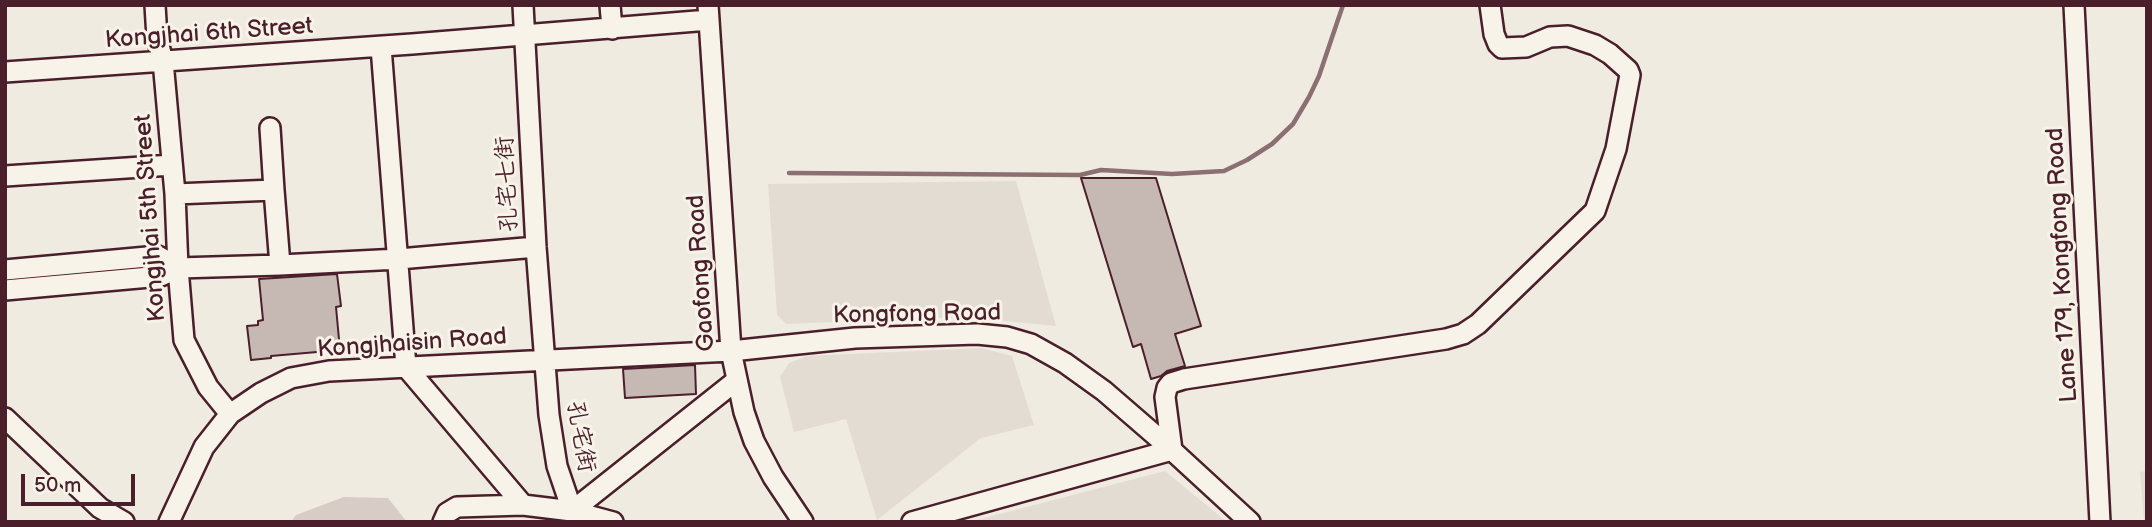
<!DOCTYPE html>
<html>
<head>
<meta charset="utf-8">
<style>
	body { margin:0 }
	#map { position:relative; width:2152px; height:527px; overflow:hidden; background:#f0ebe0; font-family:"Balsamiq Sans",sans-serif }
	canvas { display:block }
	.frame { position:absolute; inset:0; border:7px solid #4a1f2b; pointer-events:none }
	.scale { position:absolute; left:21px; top:474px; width:114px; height:32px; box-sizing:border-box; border:4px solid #4a1f2b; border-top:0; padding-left:9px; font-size:21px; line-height:24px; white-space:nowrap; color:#4a1f2b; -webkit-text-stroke:5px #f7f3e8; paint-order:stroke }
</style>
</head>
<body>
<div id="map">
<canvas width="2152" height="527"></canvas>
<div class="frame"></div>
<div class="scale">50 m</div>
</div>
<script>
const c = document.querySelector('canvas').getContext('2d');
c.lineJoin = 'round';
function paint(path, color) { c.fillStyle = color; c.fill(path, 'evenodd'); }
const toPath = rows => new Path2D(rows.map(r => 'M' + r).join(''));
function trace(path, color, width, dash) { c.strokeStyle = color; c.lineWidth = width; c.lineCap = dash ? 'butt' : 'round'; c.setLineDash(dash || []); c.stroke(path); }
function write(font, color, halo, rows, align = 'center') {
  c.font = font + ' "Balsamiq Sans","LXGW WenKai TC",sans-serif'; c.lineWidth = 6; c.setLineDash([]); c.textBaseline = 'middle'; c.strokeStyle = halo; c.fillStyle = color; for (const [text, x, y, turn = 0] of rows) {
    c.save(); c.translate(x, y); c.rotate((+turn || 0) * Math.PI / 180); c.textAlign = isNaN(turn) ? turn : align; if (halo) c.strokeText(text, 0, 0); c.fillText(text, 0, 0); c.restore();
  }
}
paint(toPath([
	[1016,181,1056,326,963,317,786,324,777,315,768,184],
	[981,348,1012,356,1034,425,981,438,877,520,846,419,794,432,780,377,789,363,807,356],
	[1165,471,1227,522,969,522],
	[2147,471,2147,522,2144,522,2140,472]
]), '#e3dcd2');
paint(toPath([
	[344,497,388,498,407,522,291,522,296,515]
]), '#d8cdc6');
trace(toPath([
	[789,173,1080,175,1101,170,1172,174,1224,171,1247,160,1272,144,1293,124,1309,97,1319,76,1343,5]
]), '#8b6f72', 4.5);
const building = toPath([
	[1081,178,1156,178,1201,326,1175,334,1185,366,1167,371,1161,376,1151,379,1141,344,1133,347,1081,178],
	[337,274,341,306,336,307,340,350,271,356,271,358,251,360,247,326,258,325,258,321,263,320,259,279,337,274],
	[695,365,696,394,625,398,623,369,695,365]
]);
paint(building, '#c6b8b3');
trace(building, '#4a1f2b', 2);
const minor = toPath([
	[155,5,157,38,163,61,175,194,178,268,184,340,208,387,230,414],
	[523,5,536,247,549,415,557,466,576,522],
	[610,5,612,29],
	[708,5,731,351,744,412,754,441,773,477,803,522],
	[2074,5,2100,522],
	[381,47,406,367,523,505],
	[5,72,412,44,709,20],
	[270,128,274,190],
	[5,176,172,165],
	[175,194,274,190,280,265],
	[5,270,158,256,178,268],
	[5,290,161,276,178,268,280,265,399,259,536,247],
	[5,418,100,508,124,522],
	[572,511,737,380],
	[169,522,204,447,230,414,261,393,291,378,329,371,731,351,855,338,977,334,1007,337,1031,344,1065,363,1104,391,1163,442,1250,522],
	[443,522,447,513,457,507,523,505,572,511,613,522],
	[912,522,1172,450,1165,397,1167,388,1171,383,1184,379,1446,339,1463,334,1478,324,1595,211,1616,149,1630,75,1628,70,1610,54,1595,45,1568,36,1550,37,1526,47,1502,48,1498,44,1494,34,1490,5]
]);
trace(minor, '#4a1f2b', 24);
trace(minor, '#f7f3e8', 19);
write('24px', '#4a1f2b', '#f7f3e8', [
	["Kongjhai 6th Street",209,34,-4],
	["孔宅七街",508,184,-93],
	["Kongjhai 5th Street",151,218,-94],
	["Lane 179, Kongfong Road",2063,265,-93],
	["Gaofong Road",702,273,-94],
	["Kongfong Road",917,315,-1],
	["Kongjhaisin Road",412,344,-4],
	["孔宅街",580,437,80]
]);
</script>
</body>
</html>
